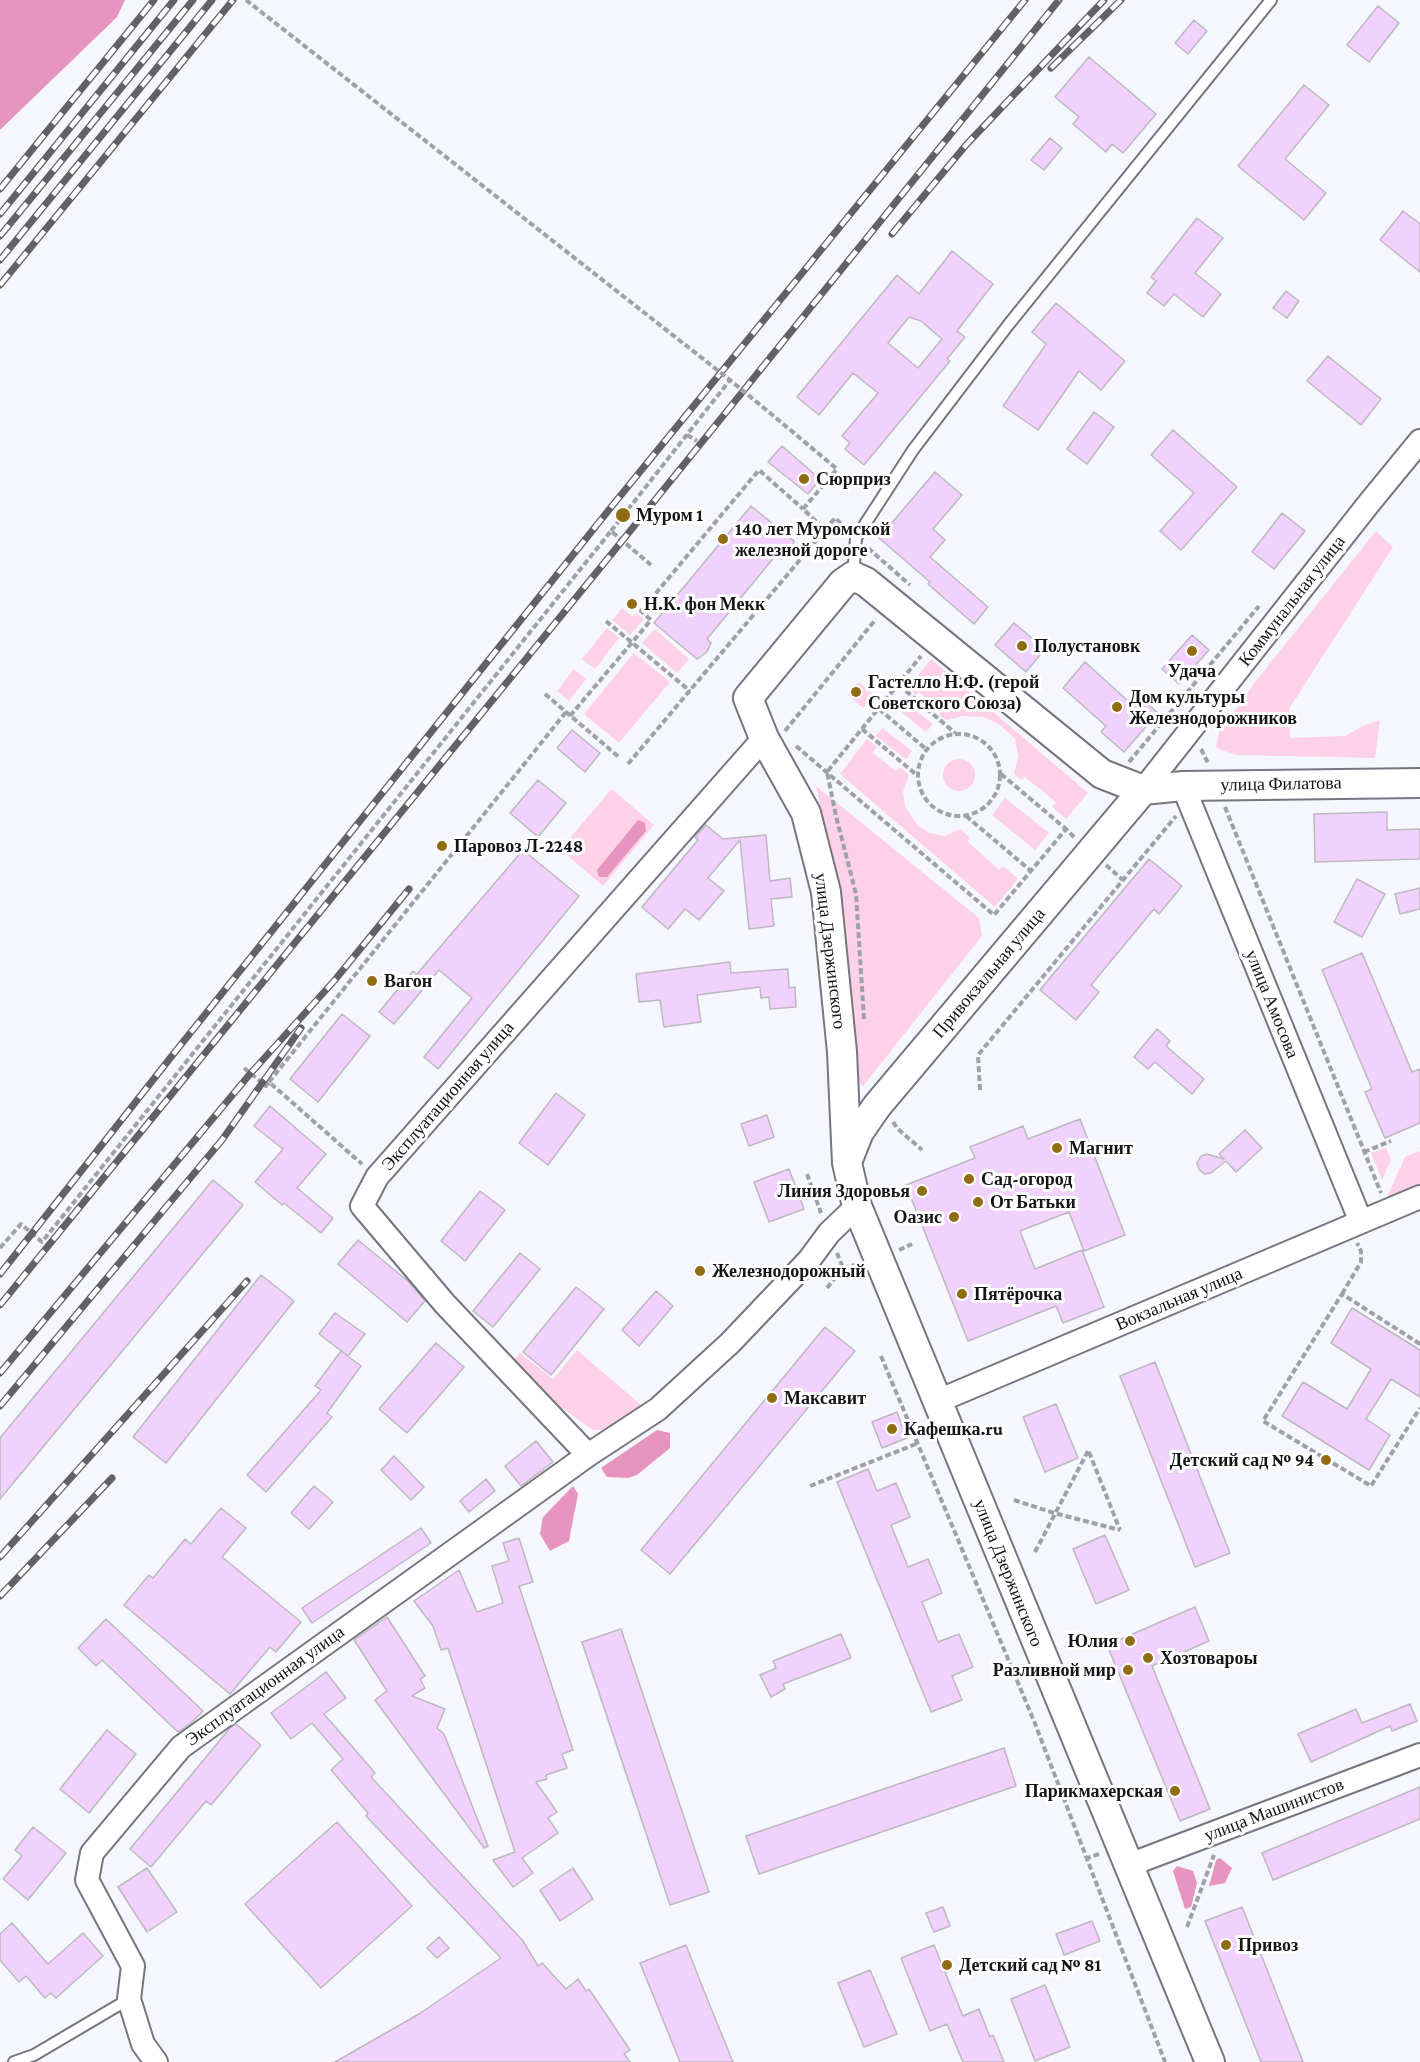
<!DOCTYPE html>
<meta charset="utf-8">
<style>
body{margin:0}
canvas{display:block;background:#f6f6fe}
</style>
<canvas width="1420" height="2062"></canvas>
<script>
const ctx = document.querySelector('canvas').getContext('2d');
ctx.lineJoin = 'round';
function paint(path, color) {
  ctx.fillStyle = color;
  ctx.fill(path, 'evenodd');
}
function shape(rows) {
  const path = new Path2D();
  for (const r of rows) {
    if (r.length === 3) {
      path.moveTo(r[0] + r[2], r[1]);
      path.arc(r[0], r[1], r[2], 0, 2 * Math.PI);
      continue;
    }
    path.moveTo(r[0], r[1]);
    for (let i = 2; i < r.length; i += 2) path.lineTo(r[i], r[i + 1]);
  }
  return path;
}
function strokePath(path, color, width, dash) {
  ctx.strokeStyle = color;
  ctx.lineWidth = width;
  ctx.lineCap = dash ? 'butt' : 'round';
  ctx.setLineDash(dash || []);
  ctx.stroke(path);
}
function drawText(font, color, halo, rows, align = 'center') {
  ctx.font = font + ' "Crimson Pro",serif';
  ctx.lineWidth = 6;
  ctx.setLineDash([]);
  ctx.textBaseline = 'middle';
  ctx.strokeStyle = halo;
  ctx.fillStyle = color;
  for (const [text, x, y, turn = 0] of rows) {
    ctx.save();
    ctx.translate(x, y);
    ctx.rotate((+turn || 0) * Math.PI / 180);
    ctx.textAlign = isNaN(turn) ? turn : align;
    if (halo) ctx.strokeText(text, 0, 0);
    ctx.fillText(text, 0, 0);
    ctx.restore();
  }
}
const green = shape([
 [1376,531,1393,547,1289,709,1290,738,1345,736,1365,725,1380,720,1375,758,1236,755,1216,748,1219,732,1259,677],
 [622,608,633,617,636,613,644,619,630,635,612,620],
 [607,628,619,638,595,669,582,659],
 [655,629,689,659,677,673,642,643],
 [634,653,670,682,619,743,584,714],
 [931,659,1088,793,1066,819,1052,807,1056,802,1025,777,1022,780,1014,774,1018,756,1015,739,1000,725,984,717,963,716,946,720,939,715,941,711,919,692,916,695,908,688],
 [574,669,586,679,569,701,557,691],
 [859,682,874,695,863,708,848,695],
 [904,701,933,724,926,732,898,709],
 [882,728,912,751,906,759,876,736],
 [867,739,877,747,873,753,896,771,900,767,909,775,903,792,905,806,917,825,929,833,945,836,960,829,970,838,967,841,999,870,1003,866,1018,879,995,907,840,774],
 [959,775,16],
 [816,786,979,918,982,936,863,1086,856,1081,850,972,844,919],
 [612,789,654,825,603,886,560,849],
 [1005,798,1049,833,1035,850,992,815],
 [1386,1148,1391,1160,1382,1180,1371,1153],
 [1420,1151,1420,1188,1392,1200,1388,1195,1405,1157],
 [577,1350,641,1405,605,1430,593,1430,559,1406,512,1363,520,1353,553,1379]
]);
const forest = shape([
 [0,0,125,0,117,17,0,130],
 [638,820,645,823,646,831,607,877,599,877,597,870],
 [657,1430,670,1433,670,1448,637,1475,628,1478,607,1477,601,1468],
 [573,1486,578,1494,569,1541,550,1551,540,1534,543,1517],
 [1220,1858,1232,1868,1225,1883,1209,1886,1216,1860],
 [1177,1866,1193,1871,1197,1883,1191,1907,1185,1909,1173,1871]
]);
const building = shape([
 [1378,6,1399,23,1369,62,1347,45,1378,6],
 [1194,20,1207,31,1188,54,1175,43,1194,20],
 [1089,57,1156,114,1123,153,1112,144,1106,152,1073,124,1079,117,1055,97,1089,57],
 [1304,85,1329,105,1285,159,1326,193,1304,220,1238,166,1304,85],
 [1050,138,1062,148,1044,170,1031,160,1050,138],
 [1403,211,1420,224,1420,272,1380,240,1403,211],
 [1197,218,1223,238,1195,273,1221,294,1203,317,1174,294,1164,306,1147,293,1156,281,1151,277,1197,218],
 [952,251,993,284,957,331,965,337,947,359,950,361,864,465,845,449,850,443,842,436,878,393,853,373,819,415,797,397,897,275,919,294,952,251],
 [909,317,921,321,942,339,918,368,888,343,909,317],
 [1286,291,1299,301,1287,318,1273,308,1286,291],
 [1056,303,1125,361,1101,390,1079,371,1038,430,1003,406,1046,344,1032,332,1056,303],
 [1328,356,1381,399,1361,425,1307,381,1328,356],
 [1094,412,1114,427,1087,464,1067,449,1094,412],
 [1173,430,1237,487,1181,550,1160,531,1194,493,1151,455,1173,430],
 [782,446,820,479,808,494,768,462,782,446],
 [935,472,962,495,933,529,945,540,930,557,988,607,974,624,928,584,930,582,879,538,935,472],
 [751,506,794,541,790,552,781,559,776,555,707,639,711,643,707,652,697,659,654,623,751,506],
 [1282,513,1305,531,1274,569,1252,552,1282,513],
 [1014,623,1045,649,1026,672,995,645,1014,623],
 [1192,635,1209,650,1179,684,1162,669,1192,635],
 [1085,662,1128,701,1135,693,1158,713,1124,752,1101,732,1106,726,1063,688,1085,662],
 [572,730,600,753,585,772,557,748,572,730],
 [538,780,566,803,538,837,510,813,538,780],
 [1387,812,1387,830,1420,829,1420,859,1315,862,1314,814,1387,812],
 [706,825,723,839,766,835,770,881,790,878,792,897,771,899,774,926,749,929,740,840,708,878,724,891,699,920,685,909,668,929,642,907,698,840,695,837,706,825],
 [523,850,579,896,438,1069,424,1057,472,998,439,970,394,1024,379,1012,413,971,417,974,523,850],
 [1149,859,1182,886,1159,914,1154,909,1091,985,1099,992,1076,1020,1040,990,1149,859],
 [1357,879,1385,894,1362,937,1334,922,1357,879],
 [1420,888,1420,909,1400,914,1395,894,1420,888],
 [1362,953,1412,1072,1420,1069,1420,1123,1385,1138,1365,1092,1372,1089,1322,970,1362,953],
 [730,962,731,973,788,969,789,988,795,987,796,1007,770,1009,769,997,761,998,760,987,697,995,701,1022,664,1027,660,1000,639,1002,636,974,730,962],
 [342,1014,370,1036,318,1102,290,1079,342,1014],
 [1157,1029,1170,1041,1166,1046,1204,1079,1192,1094,1155,1062,1148,1069,1134,1057,1157,1029],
 [556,1093,585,1115,548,1165,519,1143,556,1093],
 [270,1106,326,1154,297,1188,333,1218,321,1233,284,1203,282,1205,255,1182,283,1149,254,1126,270,1106],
 [767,1115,774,1137,749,1146,741,1124,767,1115],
 [1080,1119,1125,1235,1084,1251,1069,1212,1020,1231,1035,1269,1082,1250,1104,1307,1063,1323,1056,1306,968,1341,906,1185,975,1158,970,1147,1023,1126,1028,1139,1080,1119],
 [1245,1130,1262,1148,1236,1172,1226,1161,1211,1173,1204,1174,1199,1169,1197,1163,1201,1156,1207,1154,1224,1159,1219,1154,1245,1130],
 [789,1169,804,1209,769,1222,754,1182,789,1169],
 [213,1180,243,1205,0,1499,0,1438,213,1180],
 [480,1191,505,1210,465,1261,441,1241,480,1191],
 [358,1240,409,1282,425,1301,407,1322,338,1264,358,1240],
 [520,1253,540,1269,493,1327,473,1311,520,1253],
 [261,1275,294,1301,166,1463,133,1437,261,1275],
 [576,1287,604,1309,551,1375,523,1352,576,1287],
 [656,1291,673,1306,639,1346,622,1330,656,1291],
 [1352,1308,1420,1350,1420,1397,1391,1379,1366,1419,1390,1435,1369,1470,1282,1416,1303,1382,1347,1409,1371,1369,1331,1343,1352,1308],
 [335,1313,365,1334,348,1356,319,1334,335,1313],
 [825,1327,855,1351,670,1574,641,1550,825,1327],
 [436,1343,464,1367,407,1433,379,1409,436,1343],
 [341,1351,361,1366,327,1413,332,1417,266,1492,247,1475,321,1390,315,1386,341,1351],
 [1155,1362,1230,1553,1195,1567,1120,1376,1155,1362],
 [1056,1404,1078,1458,1045,1472,1023,1417,1056,1404],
 [897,1412,907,1438,882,1448,872,1422,897,1412],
 [536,1441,553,1462,521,1486,505,1466,536,1441],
 [394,1456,424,1487,411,1500,381,1470,394,1456],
 [868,1469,877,1491,896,1483,910,1517,891,1525,908,1567,928,1559,942,1593,922,1602,938,1642,959,1634,973,1667,952,1676,962,1700,931,1712,837,1482,868,1469],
 [486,1479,495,1491,469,1512,460,1501,486,1479],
 [314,1486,333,1502,309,1529,291,1513,314,1486],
 [221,1508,246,1528,222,1557,301,1622,276,1652,270,1647,230,1694,124,1605,149,1575,153,1578,185,1539,191,1544,221,1508],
 [421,1528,431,1543,312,1623,302,1608,421,1528],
 [1105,1535,1129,1590,1096,1604,1073,1549,1105,1535],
 [519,1538,533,1582,519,1586,573,1750,562,1754,567,1768,546,1775,547,1779,536,1782,557,1812,548,1818,558,1833,522,1858,533,1873,513,1887,493,1860,515,1852,448,1648,441,1650,433,1626,414,1601,459,1570,477,1612,503,1603,492,1566,509,1561,503,1543,519,1538],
 [1195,1607,1209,1641,1152,1666,1210,1809,1180,1821,1107,1645,1195,1607],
 [387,1617,425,1676,420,1679,425,1688,412,1696,445,1709,437,1728,444,1734,488,1846,484,1848,375,1700,387,1691,354,1640,387,1617],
 [106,1619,203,1711,191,1723,178,1732,102,1660,96,1666,78,1648,106,1619],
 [621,1629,709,1892,670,1905,582,1642,621,1629],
 [841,1634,851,1658,783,1684,785,1689,771,1697,760,1675,776,1668,773,1661,841,1634],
 [326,1672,346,1698,324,1714,375,1773,371,1777,523,1941,538,1966,542,1963,566,1989,578,1979,586,1991,589,1989,630,2050,624,2054,630,2062,335,2062,419,2014,501,1958,366,1816,368,1813,331,1770,343,1759,312,1723,291,1739,271,1713,326,1672],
 [1410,1704,1417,1721,1392,1731,1390,1726,1311,1762,1298,1734,1356,1709,1362,1723,1410,1704],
 [236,1724,261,1745,211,1805,206,1801,151,1867,130,1849,230,1728,236,1724],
 [107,1730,136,1754,89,1813,60,1789,107,1730],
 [1004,1748,1016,1786,759,1874,746,1836,1004,1748],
 [1420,1787,1420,1819,1273,1880,1262,1853,1420,1787],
 [337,1822,412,1906,321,1988,245,1904,337,1822],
 [33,1827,66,1853,28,1900,3,1879,22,1856,15,1850,33,1827],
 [147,1868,177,1912,147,1932,118,1887,147,1868],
 [573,1868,593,1899,560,1921,540,1890,573,1868],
 [943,1907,950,1926,934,1932,926,1913,943,1907],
 [1242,1907,1270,1977,1303,2062,1261,2062,1205,1921,1242,1907],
 [1092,1921,1100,1941,1064,1955,1056,1934,1092,1921],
 [12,1923,48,1964,83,1933,103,1956,56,1998,51,1993,45,1998,26,1976,19,1982,0,1960,0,1934,12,1923],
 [439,1937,449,1948,437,1958,427,1948,439,1937],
 [686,1945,702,1986,733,2062,680,2062,640,1963,686,1945],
 [934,1945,963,2016,979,2009,990,2037,993,2035,1004,2062,963,2062,947,2024,930,2031,901,1958,934,1945],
 [870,1970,897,2034,864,2047,838,1983,870,1970],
 [1045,1985,1070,2047,1035,2061,1011,1999,1045,1985]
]);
const path = shape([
 [776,418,837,469,803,509,825,530,835,518,847,529],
 [687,435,697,441],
 [611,531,730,380],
 [868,548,910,585],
 [606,621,690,691],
 [899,685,955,733],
 [545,694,620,758],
 [879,709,926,749],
 [570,716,651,620,641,611,759,470,803,509],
 [862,729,918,776],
 [785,731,876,619],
 [959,775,41],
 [796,746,994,915,1066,829,1074,837],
 [1201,749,1208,763],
 [1129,762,1259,606],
 [628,764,825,530],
 [1001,774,1066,829],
 [1225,807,1381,1193],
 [966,816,1031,871],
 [1106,865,1123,880],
 [864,1019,856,894,836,816,827,772,921,656],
 [244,1068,266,1086,269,1082,362,1164],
 [269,1082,566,712],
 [980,1090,978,1055,1176,816],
 [893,1122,898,1129,922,1150],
 [1364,1152,1391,1141],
 [807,1174,821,1213],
 [0,1248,21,1224,42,1242,611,531,651,565],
 [899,1250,912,1244],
 [843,1268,858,1264],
 [827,1288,843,1268,837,1253],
 [1342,1294,1361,1262,1361,1251,1357,1243],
 [1420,1344,1342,1294,1263,1421,1371,1486,1420,1408],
 [881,1356,1034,1721,1165,2062],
 [1089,1452,1120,1530],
 [810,1486,916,1444],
 [1014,1500,1054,1513,1120,1530],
 [1035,1552,1088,1451],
 [1085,1859,1099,1854],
 [1187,1927,1214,1855]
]);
const service = shape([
 [853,576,856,538,913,450,1009,324,1271,0],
 [14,2062,34,2055,129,1999]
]);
const minor = shape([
 [1183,786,1361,1222],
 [1143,790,1370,502,1420,441],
 [938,1401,1420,1197],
 [588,1455,445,1304,362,1206,377,1177,764,738],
 [1129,1865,1420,1755],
 [156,2062,143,2044,129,1999,133,1966,87,1880,92,1853,181,1747,588,1455,658,1409,730,1343,809,1260,829,1233,857,1206]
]);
const tertiary = shape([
 [849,1157,859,1132,877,1106,1143,790],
 [1210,2062,857,1206,847,1163,842,1052,826,892,806,813,764,738,748,698,843,583,853,576,866,582,1102,774,1143,790,1183,786,1420,783]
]);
const rail = shape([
 [1051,68,1121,0],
 [0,189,154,0],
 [0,214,174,0],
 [892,234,966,145,1104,0],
 [0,236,193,0],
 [0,260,212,0],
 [0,285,233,0],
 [0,1274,175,1052,612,506,1025,0],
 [0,1305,622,541,1059,0],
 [0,1373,250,1074,334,981,409,889],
 [0,1406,222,1140,301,1028],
 [0,1557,247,1281],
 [0,1596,112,1478]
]);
const pathBridge = shape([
 [246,0,730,380,776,418]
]);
const markers = [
 [804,479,6,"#906c12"],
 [623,515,8,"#906c12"],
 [723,539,6,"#906c12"],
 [632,604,6,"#906c12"],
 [1022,646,6,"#906c12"],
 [1192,651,6,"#906c12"],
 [856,692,6,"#906c12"],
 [1117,707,6,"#906c12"],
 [442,846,6,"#906c12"],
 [372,981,6,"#906c12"],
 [1057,1148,6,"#906c12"],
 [969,1179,6,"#906c12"],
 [922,1191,6,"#906c12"],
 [978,1202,6,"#906c12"],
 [954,1217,6,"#906c12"],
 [700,1271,6,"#906c12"],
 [962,1294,6,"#906c12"],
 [772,1398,6,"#906c12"],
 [892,1429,6,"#906c12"],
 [1326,1460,6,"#906c12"],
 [1130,1641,6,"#906c12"],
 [1148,1658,6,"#906c12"],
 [1128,1670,6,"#906c12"],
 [1175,1791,6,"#906c12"],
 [1226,1945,6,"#906c12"],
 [947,1965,6,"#906c12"]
];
const poiNames = [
 ["Сюрприз",816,479],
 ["Муром 1",636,515],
 ["140 лет Муромской",735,529],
 ["железной дороге",735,550],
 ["Н.К. фон Мекк",644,604],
 ["Полустановк",1034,646],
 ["Удача",1192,671,"center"],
 ["Гастелло Н.Ф. (герой",868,682],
 ["Советского Союза)",868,703],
 ["Дом культуры",1129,697],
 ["Железнодорожников",1129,718],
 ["Паровоз Л-2248",454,846],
 ["Вагон",384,981],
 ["Магнит",1069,1148],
 ["Сад-огород",981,1179],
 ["Линия Здоровья",910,1191,"right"],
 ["От Батьки",990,1202],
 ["Оазис",942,1217,"right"],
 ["Железнодорожный",712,1271],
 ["Пятёрочка",974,1294],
 ["Максавит",784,1398],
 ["Кафешка.ru",904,1429],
 ["Детский сад № 94",1314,1460,"right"],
 ["Юлия",1118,1641,"right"],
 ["Хозтовароы",1160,1658],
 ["Разливной мир",1116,1670,"right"],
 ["Парикмахерская",1163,1791,"right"],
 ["Привоз",1238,1945],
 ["Детский сад № 81",959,1965]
];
const streetNames = [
 ["Коммунальная улица",1292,601,-52],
 ["улица Филатова",1281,784,-1],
 ["улица Дзержинского",830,951,83],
 ["Привокзальная улица",989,973,-50],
 ["улица Амосова",1272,1004,68],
 ["Эксплуатационная улица",448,1096,-49],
 ["Вокзальная улица",1179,1299,-23],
 ["улица Дзержинского",1008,1573,68],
 ["Эксплуатационная улица",265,1686,-36],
 ["улица Машинистов",1274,1810,-21]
];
paint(green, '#fdd1e6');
paint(forest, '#e595be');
paint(building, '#f0d2fc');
strokePath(building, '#beb8c1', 1.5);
strokePath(service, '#75767f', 14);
strokePath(minor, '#75767f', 26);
strokePath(tertiary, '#75767f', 32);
strokePath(path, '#a0a1a7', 4, [6, 3]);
strokePath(service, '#fff', 10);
strokePath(minor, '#fff', 22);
strokePath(tertiary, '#fff', 28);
strokePath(rail, '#616166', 7);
strokePath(rail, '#fff', 4.5, [14]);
strokePath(pathBridge, '#a0a1a7', 4, [6, 3]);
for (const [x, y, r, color] of markers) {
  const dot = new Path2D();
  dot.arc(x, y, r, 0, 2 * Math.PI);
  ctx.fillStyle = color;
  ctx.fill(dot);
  strokePath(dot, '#fff', 2);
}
drawText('bold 18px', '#141518', '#fff', poiNames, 'left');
drawText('18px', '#141518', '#fff', streetNames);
</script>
